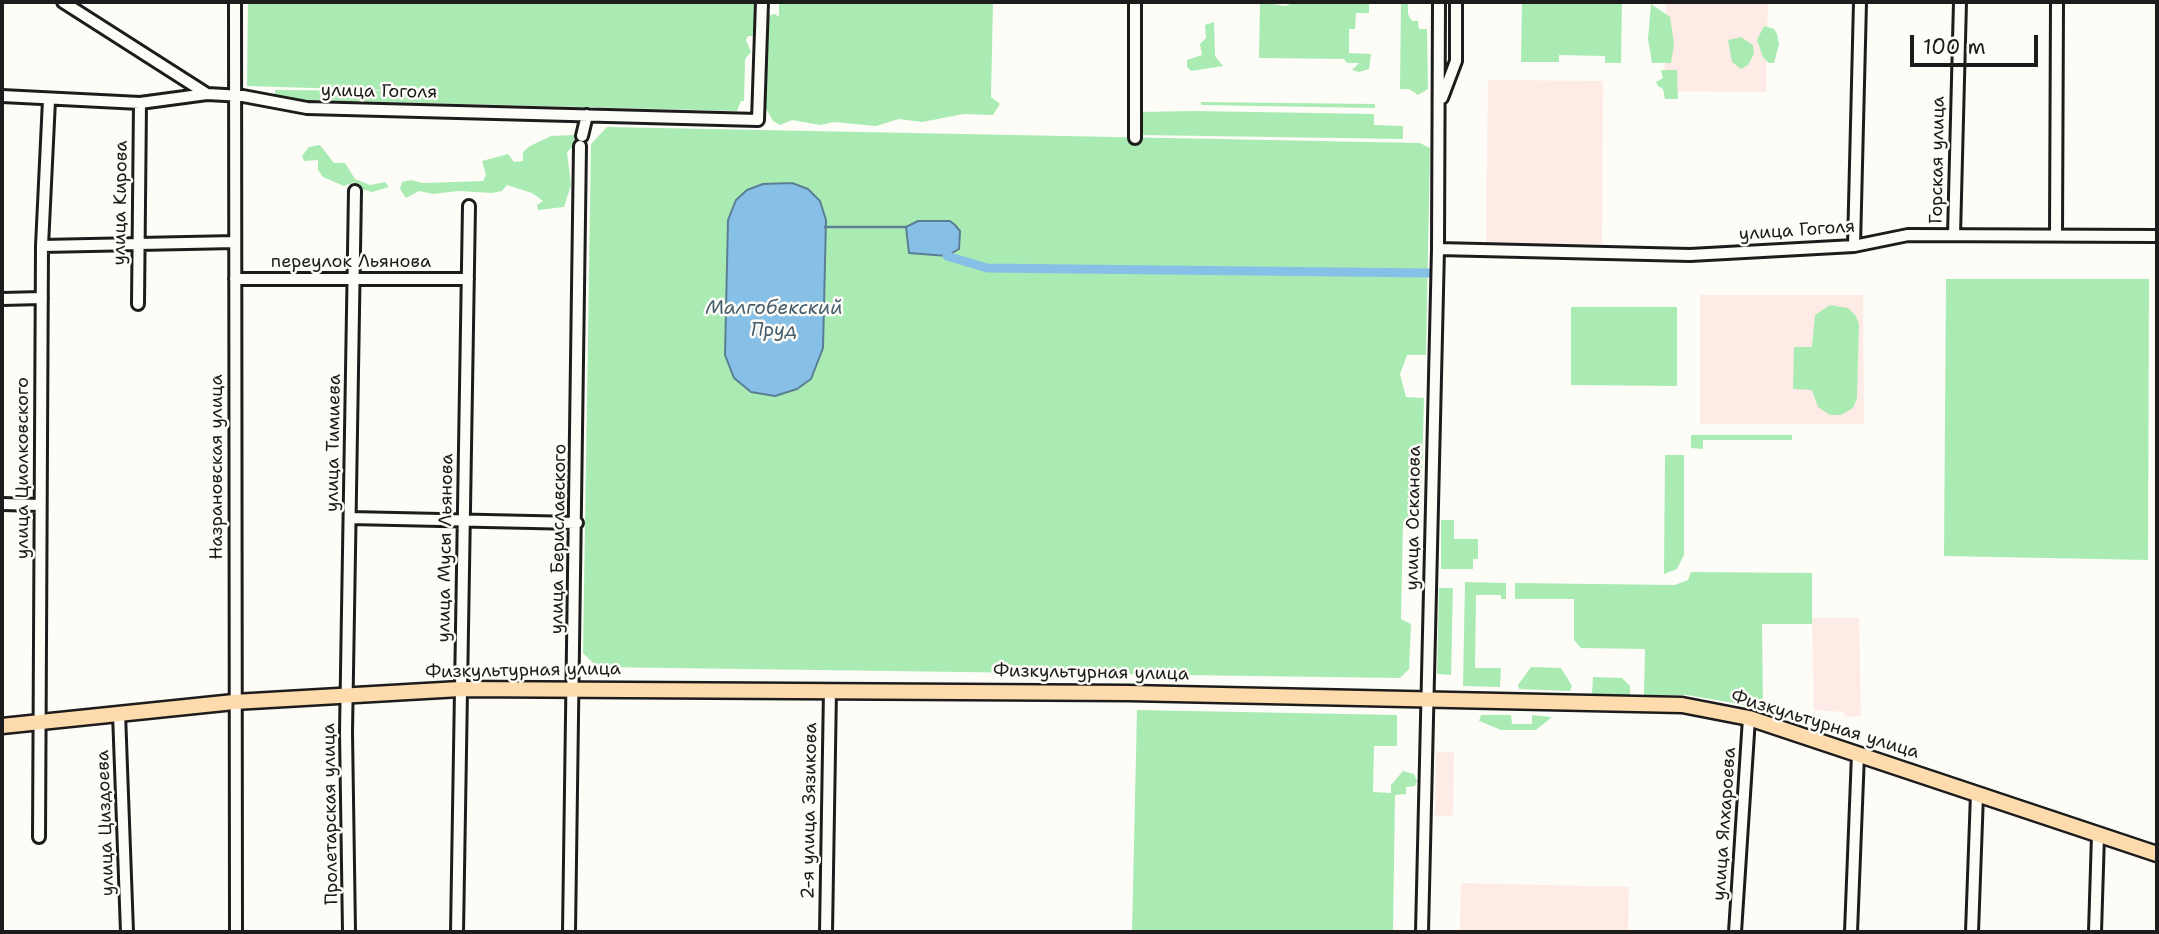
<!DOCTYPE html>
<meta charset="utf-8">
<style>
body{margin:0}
#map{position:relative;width:2159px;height:934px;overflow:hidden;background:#fdfcf7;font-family:"Shantell Sans",sans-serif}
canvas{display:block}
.frame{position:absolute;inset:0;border:4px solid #1c1c1c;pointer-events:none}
.scale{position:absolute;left:1910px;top:35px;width:128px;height:32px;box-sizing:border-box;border:4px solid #1c1c1c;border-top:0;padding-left:9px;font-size:21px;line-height:24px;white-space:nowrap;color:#1c1c1c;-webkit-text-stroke:5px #fdfcf7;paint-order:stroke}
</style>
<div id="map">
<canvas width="2159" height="934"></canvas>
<div class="frame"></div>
<div class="scale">100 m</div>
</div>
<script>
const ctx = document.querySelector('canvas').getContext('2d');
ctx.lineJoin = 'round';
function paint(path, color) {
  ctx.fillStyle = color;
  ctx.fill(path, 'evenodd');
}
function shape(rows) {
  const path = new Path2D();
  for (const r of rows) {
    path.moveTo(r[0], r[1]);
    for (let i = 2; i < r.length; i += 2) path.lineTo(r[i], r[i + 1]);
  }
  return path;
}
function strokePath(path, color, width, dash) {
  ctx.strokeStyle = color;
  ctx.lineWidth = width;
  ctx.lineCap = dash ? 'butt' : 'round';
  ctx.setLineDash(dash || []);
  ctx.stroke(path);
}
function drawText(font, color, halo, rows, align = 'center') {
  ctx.font = font + ' "Shantell Sans",sans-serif';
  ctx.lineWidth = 5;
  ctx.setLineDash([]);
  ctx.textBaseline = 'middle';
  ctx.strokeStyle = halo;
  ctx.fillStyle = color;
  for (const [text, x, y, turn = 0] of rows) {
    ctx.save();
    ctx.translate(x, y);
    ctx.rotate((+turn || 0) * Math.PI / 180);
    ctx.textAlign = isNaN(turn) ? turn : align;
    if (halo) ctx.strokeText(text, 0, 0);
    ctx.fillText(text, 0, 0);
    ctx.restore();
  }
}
const built = shape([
 [1666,2,1768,2,1766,92,1664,91],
 [1488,80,1603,81,1602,244,1486,244],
 [1700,295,1863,295,1864,424,1700,424],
 [1812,618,1859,618,1861,716,1845,717,1844,712,1814,710],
 [1436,752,1454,752,1453,816,1435,816],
 [1461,883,1629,887,1628,932,1460,932]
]);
const green = shape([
 [248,2,759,2,758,36,748,36,746,40,751,52,745,59,744,101,741,101,737,111,306,100,275,96,275,90,411,91,247,86],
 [779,2,993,2,991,97,1000,104,993,115,964,114,922,122,899,119,876,126,834,122,820,125,792,120,780,125,773,121,764,105,766,91,763,68,766,16,775,14,779,17],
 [1260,2,1286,6,1294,2,1369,2,1369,13,1356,13,1355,29,1349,29,1349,53,1371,54,1369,69,1359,72,1352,70,1359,63,1347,63,1344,59,1259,58],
 [1401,2,1408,2,1408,14,1412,21,1418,21,1419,29,1427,29,1428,89,1418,95,1409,89,1400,89],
 [1522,2,1622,2,1621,63,1605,63,1605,56,1559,55,1559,62,1521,62],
 [1651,4,1670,17,1674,44,1671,63,1652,63,1648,39],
 [1214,22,1215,56,1223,66,1191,71,1187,67,1187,60,1202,55,1200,44,1206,38,1205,25],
 [1764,26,1774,29,1777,34,1779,44,1774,63,1769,63,1763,57,1757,40],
 [1741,37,1753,45,1754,54,1748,65,1741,69,1732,62,1728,40],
 [1661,70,1677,70,1678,99,1665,99,1663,89,1658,86,1656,82,1663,78],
 [1201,102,1375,104,1375,108,1201,105],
 [1194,111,1374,114,1374,125,1403,126,1403,139,1140,135,1140,112],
 [607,127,1420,143,1430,148,1426,355,1407,355,1400,374,1406,397,1424,398,1421,510,1403,523,1401,619,1411,624,1409,669,1400,678,597,667,583,653,591,144],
 [574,135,575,145,567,152,571,185,564,207,538,210,537,205,543,201,532,193,507,185,502,191,492,193,458,191,433,194,419,191,406,198,400,189,402,182,411,180,423,183,483,181,486,175,482,161,508,154,514,162,523,161,523,152,530,146,551,136],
 [320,145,334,163,345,163,355,179,370,185,385,182,389,187,372,192,361,189,354,182,344,186,323,177,318,170,318,160,304,161,302,156,309,147],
 [1946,279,2149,279,2148,560,1944,556],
 [1830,305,1848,308,1856,316,1859,324,1857,398,1853,408,1841,415,1830,415,1818,407,1812,390,1793,389,1794,347,1812,347,1815,315],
 [1571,307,1677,307,1677,386,1571,385],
 [1691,435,1792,435,1792,440,1703,440,1703,449,1691,448],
 [1665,455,1684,455,1684,555,1677,569,1664,574],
 [1441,520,1454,520,1454,539,1478,539,1478,559,1473,559,1473,569,1441,569],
 [1691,572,1812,573,1812,624,1762,624,1763,708,1687,695,1644,695,1645,649,1581,648,1574,640,1574,599,1515,599,1515,583,1675,585,1688,580],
 [1465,582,1506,583,1506,599,1501,599,1501,595,1476,595,1475,668,1501,668,1500,687,1463,686],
 [1439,588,1453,588,1451,675,1437,674],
 [1531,667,1561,668,1572,686,1570,691,1519,689,1518,685],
 [1593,677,1622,678,1630,686,1630,695,1592,695],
 [1137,710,1397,715,1397,746,1374,746,1373,792,1391,793,1391,785,1403,771,1414,774,1417,781,1415,786,1406,787,1406,794,1395,795,1393,932,1132,932],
 [1481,715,1511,715,1512,724,1532,724,1532,715,1552,717,1536,730,1501,730,1479,721]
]);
const water = shape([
 [792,183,808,189,820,201,826,220,823,348,811,379,797,389,775,396,751,392,734,378,725,355,728,220,736,200,747,190,763,184,792,183],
 [918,221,950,221,955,225,960,231,959,249,947,256,909,253,906,227,918,221]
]);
const stream = shape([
 [825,227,906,227]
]);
const canal = shape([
 [947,256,987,268,1429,273]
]);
const minor = shape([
 [63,2,207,94],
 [235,2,236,932],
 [2,96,140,103,207,94,243,96,307,108,758,120,762,2],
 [1442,98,1456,61,1456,2],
 [582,136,587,115],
 [1135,138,1135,2],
 [2056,234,2057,2],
 [1954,235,1960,2],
 [42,246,235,242],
 [1854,246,1860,2],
 [1438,249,1690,255,1854,246,1908,235,2157,236],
 [235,279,468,279],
 [2,299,42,298],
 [138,304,140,103],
 [2,504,40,505],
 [350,518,577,523],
 [119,713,127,932],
 [39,837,42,246,49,100],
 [349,932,346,732,355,191],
 [457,932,469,206],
 [569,932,580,146],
 [826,932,830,690],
 [1422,932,1438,249,1439,2],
 [1735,932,1749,718],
 [1851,932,1858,754],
 [1972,932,1977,794],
 [2095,932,2098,835]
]);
const major = shape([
 [2,726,234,702,460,689,1129,693,1682,705,1749,718,2157,854]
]);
const streetNames = [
 ["улица Гоголя",379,92,1],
 ["Горская улица",1938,160,-89],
 ["улица Кирова",121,203,-89],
 ["улица Гоголя",1797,231,-4],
 ["переулок Льянова",351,262],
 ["улица Тимиева",334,443,-89],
 ["Назрановская улица",217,467,-90],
 ["улица Циолковского",23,468,-90],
 ["улица Осканова",1414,518,-89],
 ["улица Бериславского",559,539,-89],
 ["улица Мусы Льянова",446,548,-89],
 ["Физкультурная улица",523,671,-1],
 ["Физкультурная улица",1091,673,1],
 ["Физкультурная улица",1825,725,17],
 ["2-я улица Зязикова",810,811,-89],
 ["Пролетарская улица",331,814,-91],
 ["улица Циздоева",106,823,-92],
 ["улица Ялхароева",1725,824,-86]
];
const waterNames = [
 ["Малгобекский",774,309],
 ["Пруд",774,331]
];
paint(built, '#feebe6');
paint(green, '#aaebb3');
paint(water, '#87c0e6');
strokePath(water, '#5c7e95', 2);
strokePath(stream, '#5c7e95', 2.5);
strokePath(canal, '#87c0e6', 9);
strokePath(minor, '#1c1c1c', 16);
strokePath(major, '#1c1c1c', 19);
strokePath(minor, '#fdfcf7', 10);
strokePath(major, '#fedbac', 14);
drawText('18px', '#1c1c1c', '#fdfcf7', streetNames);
drawText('italic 19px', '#475e6d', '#fdfcf7', waterNames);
</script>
